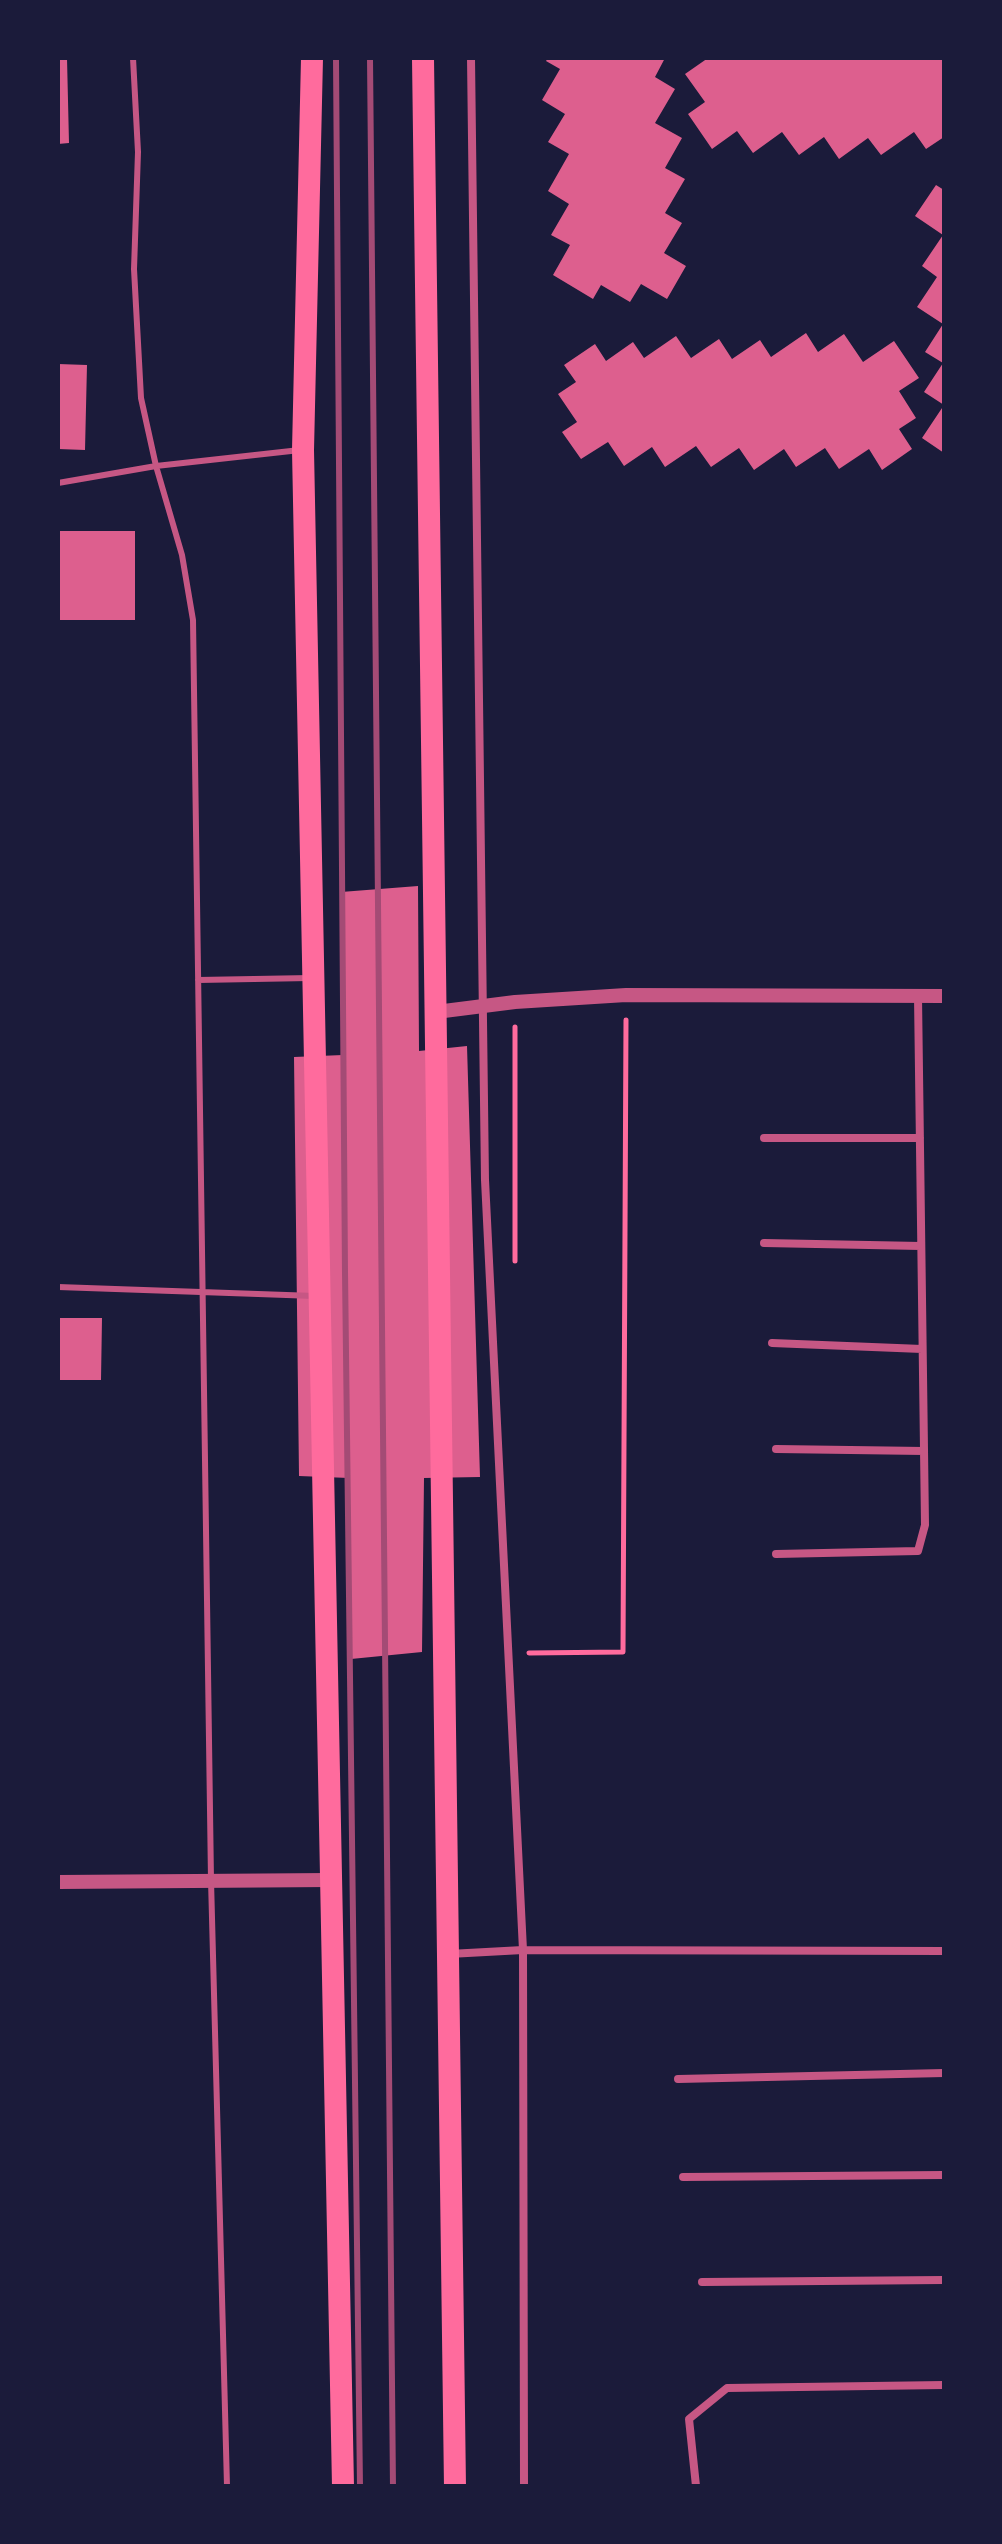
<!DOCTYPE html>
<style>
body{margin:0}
#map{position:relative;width:1002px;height:2544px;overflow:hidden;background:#1b1b3a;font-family:"Public Sans",sans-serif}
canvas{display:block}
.frame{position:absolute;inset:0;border:60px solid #1b1b3a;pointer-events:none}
</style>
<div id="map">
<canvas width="1002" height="2544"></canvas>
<div class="frame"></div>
</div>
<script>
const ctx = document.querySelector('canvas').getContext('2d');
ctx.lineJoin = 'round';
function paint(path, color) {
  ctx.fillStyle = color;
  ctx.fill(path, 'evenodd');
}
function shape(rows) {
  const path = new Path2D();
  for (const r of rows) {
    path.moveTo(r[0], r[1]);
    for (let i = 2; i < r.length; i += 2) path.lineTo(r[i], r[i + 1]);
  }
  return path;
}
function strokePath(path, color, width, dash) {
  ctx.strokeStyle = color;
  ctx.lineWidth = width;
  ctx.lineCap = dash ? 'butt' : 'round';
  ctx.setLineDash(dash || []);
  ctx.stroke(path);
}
const building = shape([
 [58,58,67,58,69,143,58,144],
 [548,58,665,58,655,77,675,89,655,123,682,138,665,168,685,179,665,213,682,223,664,253,686,266,667,299,641,284,630,302,601,285,593,299,553,275,570,245,551,235,569,204,548,191,569,154,548,142,565,114,542,100,560,69,546,61],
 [708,58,944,58,944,137,926,149,914,132,881,155,868,138,839,159,824,137,799,155,782,132,753,153,737,131,712,149,688,114,705,102,685,74],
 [936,185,944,190,944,453,922,438,944,405,924,392,943,363,925,352,943,324,917,307,937,277,922,266,943,235,915,216],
 [806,333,818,352,844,334,863,362,894,341,919,378,899,391,916,418,899,429,912,449,882,470,869,449,839,469,825,448,796,467,784,449,754,470,739,448,711,467,696,446,665,467,652,447,624,466,608,442,581,459,562,432,577,422,558,394,576,382,564,365,595,344,606,361,633,342,644,358,676,336,691,358,719,339,732,359,760,340,771,357],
 [58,364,87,365,85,450,58,449],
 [58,531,135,531,135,620,58,620],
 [418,886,419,1051,467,1046,480,1477,424,1478,422,1652,351,1659,349,1478,299,1476,294,1057,343,1055,341,892],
 [58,1318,102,1318,101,1380,58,1380]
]);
const path = shape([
 [515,1027,515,1261],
 [529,1653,623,1652,626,1020]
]);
const service = shape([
 [133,58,138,152,134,269,141,398,156,466,182,555,193,620,211,1880,227,2486],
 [58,483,156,466,300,450],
 [198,980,310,978],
 [58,1287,315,1296]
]);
const minor = shape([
 [471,58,485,1180,523,1950,524,2486],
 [764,1138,920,1138],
 [764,1243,921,1246],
 [772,1343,922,1349],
 [776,1449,924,1451],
 [776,1554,918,1551,925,1525,918,996],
 [449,1954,523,1950,944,1951],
 [678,2079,944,2073],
 [683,2177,944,2175],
 [702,2282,944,2280],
 [696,2486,689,2419,727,2388,944,2385]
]);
const tertiary = shape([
 [436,1012,515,1002,626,995,944,996],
 [58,1882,330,1880]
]);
const trunk = shape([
 [312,58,303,450,343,2486],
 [423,58,455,2486]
]);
const rail = shape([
 [336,58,345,1272,360,2486],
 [370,58,393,2486]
]);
paint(building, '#dd5f8e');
strokePath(path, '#ff6b9d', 5);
strokePath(service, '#c65784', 6);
strokePath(minor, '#c65784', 8);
strokePath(tertiary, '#c65784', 14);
strokePath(trunk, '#ff6b9d', 22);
strokePath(rail, '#a44b75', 6);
</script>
